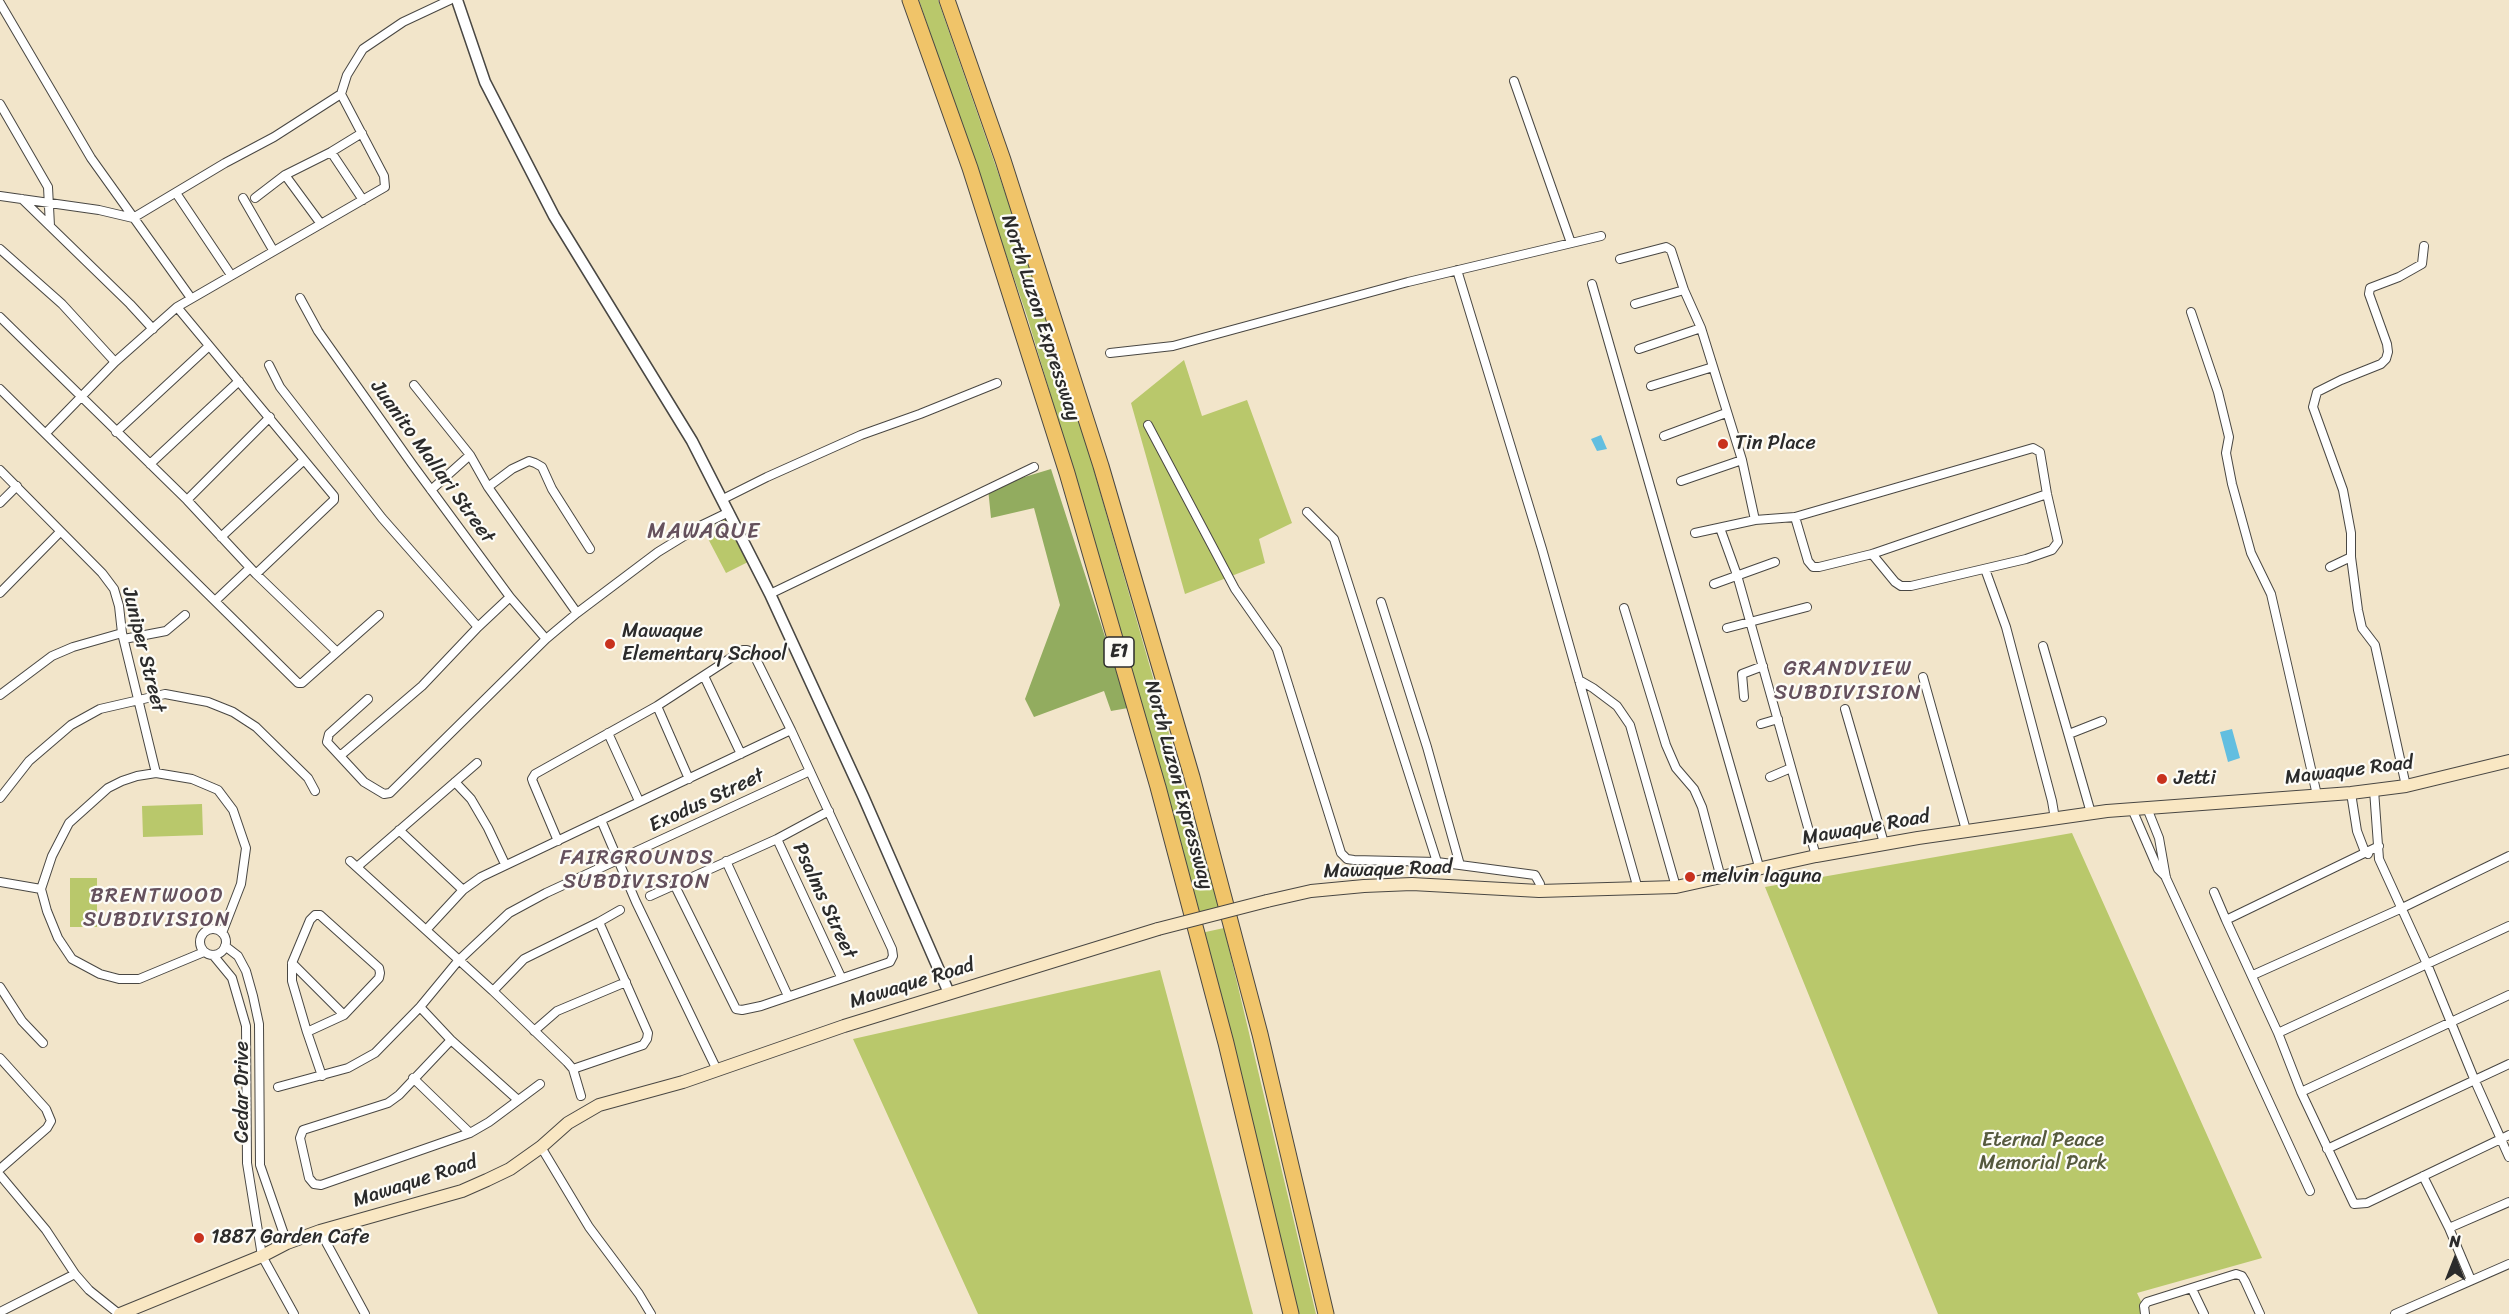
<!DOCTYPE html>
<style>
body{margin:0}
#map{position:relative;width:2509px;height:1314px;overflow:hidden;background:#f2e5ca;font-family:Sriracha,sans-serif}
canvas{display:block}
.north{position:absolute;left:2425px;top:1230px;width:60px;height:60px;-webkit-text-stroke:4px #fdfcf7;paint-order:stroke;rotate:0deg;font-size:16px;font-weight:700;line-height:24px;text-align:center;color:#2b2b2b}
.north::after{content:'';display:block;margin:auto;width:21px;height:27px;background:#2b2b2b;clip-path:polygon(50% 0,100% 100%,50% 72%,0 100%)}
</style>
<div id="map">
<canvas width="2509" height="1314"></canvas>
<div class="north">N</div>
</div>
<script>
const ctx = document.querySelector('canvas').getContext('2d');
ctx.lineJoin = 'round';
function paint(path, color) {
  ctx.fillStyle = color;
  ctx.fill(path, 'evenodd');
}
function shape(rows) {
  const path = new Path2D();
  for (const r of rows) {
    if (r.length === 3) {
      path.moveTo(r[0] + r[2], r[1]);
      path.arc(r[0], r[1], r[2], 0, 2 * Math.PI);
      continue;
    }
    path.moveTo(r[0], r[1]);
    for (let i = 2; i < r.length; i += 2) path.lineTo(r[i], r[i + 1]);
  }
  return path;
}
function strokePath(path, color, width, dash) {
  ctx.strokeStyle = color;
  ctx.lineWidth = width;
  ctx.lineCap = dash ? 'butt' : 'round';
  ctx.setLineDash(dash || []);
  ctx.stroke(path);
}
function drawText(font, color, halo, rows, align = 'center') {
  ctx.font = font + ' Sriracha,sans-serif';
  ctx.lineWidth = 4.5;
  ctx.setLineDash([]);
  ctx.textBaseline = 'middle';
  ctx.strokeStyle = halo;
  ctx.fillStyle = color;
  for (const [text, x, y, turn = 0] of rows) {
    ctx.save();
    ctx.translate(x, y);
    ctx.rotate((+turn || 0) * Math.PI / 180);
    ctx.textAlign = isNaN(turn) ? turn : align;
    if (halo) ctx.strokeText(text, 0, 0);
    ctx.fillText(text, 0, 0);
    ctx.restore();
  }
}
const green = shape([
 [919,0,938,0,1044,305,1086,443,1220,912,1198,917,1119,624,1066,446,1027,316],
 [1184,360,1202,416,1247,400,1292,523,1259,539,1265,563,1185,594,1131,403],
 [729,517,752,560,726,573,704,531],
 [202,804,203,835,143,837,142,806],
 [2072,833,2262,1258,2137,1293,2147,1314,1938,1314,1765,887],
 [70,878,97,878,97,927,70,927],
 [1224,928,1316,1314,1296,1314,1201,933],
 [1160,970,1253,1314,978,1314,853,1039]
]);
const forest = shape([
 [1051,469,1128,708,1111,711,1104,691,1034,717,1025,699,1060,605,1034,508,991,518,988,488]
]);
const water = shape([
 [1601,435,1607,449,1597,451,1591,439],
 [2232,729,2240,758,2228,762,2220,732]
]);
const minor = shape([
 [0,3,91,158,191,298],
 [1514,81,1571,243],
 [0,104,48,187,50,226],
 [331,152,363,200],
 [285,175,321,224],
 [176,193,231,275],
 [0,196,99,210,133,218,225,163,274,137,341,94,347,75,363,49,403,22,450,0],
 [243,198,273,250],
 [255,198,285,175,331,152,362,133],
 [22,199,130,304,153,329],
 [0,249,62,304,115,362],
 [1620,259,1666,247,1671,250,1684,290,1701,328,1742,460,1755,520],
 [1457,270,1542,549,1638,889],
 [1592,284,1760,870],
 [300,298,318,331,412,464,510,597,546,639],
 [1635,304,1684,290],
 [177,307,334,496,334,500,256,574],
 [2191,312,2218,392,2229,437,2226,453,2232,484,2251,553,2271,594,2317,795],
 [0,317,187,500,256,574,337,652],
 [1639,349,1701,328],
 [1110,353,1173,346,1408,282,1601,236],
 [269,365,280,387,382,518,478,627,510,597],
 [414,385,470,455,488,487,577,613],
 [1651,386,1713,367],
 [0,389,298,683,302,683,379,615],
 [1148,425,1235,589,1277,649,1341,853,1347,859,1354,860,1437,862,1535,875,1540,884,1539,891],
 [116,432,209,346],
 [46,433,115,362,177,307,385,187,384,176,341,94],
 [1664,436,1726,413],
 [150,464,239,381],
 [0,470,102,573,114,589,119,606,122,633,156,773],
 [1681,481,1742,460],
 [488,487,512,469,529,461,535,463,542,467,552,489,590,549],
 [431,490,470,455],
 [723,499,767,477,861,435,920,414,997,383],
 [187,500,270,417],
 [0,503,17,486],
 [1307,512,1334,539,1437,862],
 [1795,517,1808,561,1813,567,1819,567,1872,554,2047,494],
 [1720,528,1737,575,1816,856],
 [1695,533,1755,520,1795,517,2033,448,2040,452,2047,494,2058,542,2052,550,2026,559,1911,586,1901,586,1895,582,1872,554],
 [221,537,304,460],
 [2330,567,2351,557],
 [1985,569,2006,627,2052,801,2055,819],
 [1714,584,1775,562],
 [0,593,60,532],
 [770,594,1034,467],
 [215,601,250,568],
 [1381,602,1427,747,1460,865],
 [1624,608,1666,745,1676,768,1694,789,1702,807,1721,878],
 [1727,628,1807,607],
 [124,639,166,631,185,615],
 [2043,646,2091,813],
 [704,676,741,754],
 [1923,677,1966,830],
 [1579,680,1593,688,1617,706,1630,725,1676,887],
 [0,695,52,656,73,647,122,633],
 [1744,697,1742,674,1763,666],
 [368,699,329,734,327,742,364,782,384,794,390,793,546,639,577,613,658,552,702,525,729,512],
 [657,706,689,779],
 [1845,709,1884,843],
 [1761,724,1778,719],
 [608,733,639,801],
 [2069,734,2102,721],
 [340,756,422,686,478,627],
 [1770,777,1791,768],
 [455,782,471,799,488,828,505,864],
 [2406,786,2375,645,2362,628,2358,610,2351,557,2351,533,2343,490,2313,407,2317,392,2341,380,2381,364,2386,359,2388,352,2387,344,2369,294,2370,288,2399,277,2422,264,2424,246],
 [2374,790,2379,859,2427,964,2475,1081,2509,1157],
 [2351,793,2357,831,2365,852,2368,854],
 [0,798,29,761,71,725,100,709,165,694,208,702,233,712,256,727,308,778,315,791],
 [2147,808,2159,838,2166,878,2310,1191],
 [2132,809,2158,869,2166,877],
 [601,820,636,902,717,1070],
 [399,830,463,890],
 [777,839,841,977],
 [558,841,533,782,532,779,535,774,657,706,743,650,747,650,753,653,791,730,892,949,893,956,890,962,761,1006,742,1010,736,1009,674,884],
 [2379,846,2226,920,2278,1033,2301,1092,2354,1204,2367,1203,2509,1135],
 [350,861,493,991,567,1062,573,1069,581,1096],
 [726,861,788,996],
 [357,867,477,763],
 [0,882,41,889],
 [2214,892,2226,920],
 [650,896,777,839,829,811],
 [599,922,620,910],
 [213,942,13],
 [426,930,463,890,481,877,791,730],
 [225,946,238,956,246,971,253,996,259,1024,260,1165,287,1243],
 [204,952,139,979,119,979,100,974,72,959,58,938,47,911,41,889,52,856,69,823,108,788,122,781,137,776,156,773,192,779,218,790,233,810,246,848,241,884,222,933],
 [213,955,232,978,246,1026,247,1163,262,1256,294,1314],
 [292,963,344,1015],
 [2253,975,2400,909,2509,856],
 [0,987,22,1021,43,1043],
 [493,991,524,959,599,922,648,1033,647,1039,643,1045,573,1069],
 [420,1007,451,1040,518,1100],
 [534,1031,557,1011,626,982],
 [307,1032,344,1015,379,978,380,973,379,968,320,915,315,915,310,920,292,963,292,981,307,1032,322,1076],
 [2278,1033,2509,926],
 [451,1040,399,1095,388,1103,303,1130,300,1138,309,1178,314,1184,321,1185,470,1133,489,1122,540,1084],
 [0,1058,46,1109,51,1121,47,1128,0,1169],
 [413,1078,470,1133],
 [278,1087,348,1068,375,1053,420,1007,458,961,509,913,546,893,810,771],
 [2301,1092,2509,995],
 [541,1147,589,1227,639,1294,651,1314],
 [2327,1149,2509,1064],
 [0,1175,46,1230,75,1274,89,1290,119,1314],
 [2423,1176,2449,1228,2471,1280],
 [2449,1228,2509,1202],
 [320,1231,365,1314],
 [2192,1289,2204,1314],
 [0,1312,75,1274],
 [2145,1314,2144,1306,2147,1302,2236,1274,2242,1276,2245,1281,2260,1314],
 [2395,1314,2509,1264]
]);
const tertiary = shape([
 [457,0,485,82,554,216,692,441,770,594,863,796,949,993]
]);
const secondary = shape([
 [1267,901,1311,891,1364,886,1412,884,1539,891,1676,887,1816,856,1918,838,2107,811,2351,793,2406,786,2509,761],
 [120,1314,262,1256,287,1243,320,1231,462,1191,487,1180,510,1169,541,1147,568,1123,599,1105,683,1082,844,1026,1158,929]
]);
const motorway = shape([
 [910,0,970,168,1067,473,1158,787,1226,1043,1291,1314],
 [947,0,1003,160,1101,466,1192,777,1260,1034,1326,1314]
]);
const secondaryBridge = shape([
 [1158,929,1267,901]
]);
const markers = [
 [1723,444,6,"#c8321e"],
 [610,644,6,"#c8321e"],
 [2162,779,6,"#c8321e"],
 [1690,877,6,"#c8321e"],
 [199,1238,6,"#c8321e"]
];
const shields = [
 [1119,652,30]
];
const shieldNames = [
 ["E1",1119,652]
];
const streetNames = [
 ["North Luzon Expressway",1040,318,72],
 ["Juanito Mallari Street",432,462,54],
 ["Juniper Street",143,650,76],
 ["Mawaque Road",2349,771,-7],
 ["North Luzon Expressway",1178,785,75],
 ["Exodus Street",707,801,-25],
 ["Mawaque Road",1866,828,-10],
 ["Mawaque Road",1388,870,-2],
 ["Psalms Street",824,901,65],
 ["Mawaque Road",912,984,-17],
 ["Cedar Drive",243,1092,-90],
 ["Mawaque Road",415,1182,-18]
];
const poiNames = [
 ["Tin Place",1735,444],
 ["Mawaque",622,632],
 ["Elementary School",622,655],
 ["Jetti",2174,779],
 ["melvin laguna",1702,877],
 ["1887 Garden Cafe",211,1238]
];
const parkNames = [
 ["Eternal Peace",2043,1141],
 ["Memorial Park",2043,1164]
];
const neighbourhoodNames = [
 ["GRANDVIEW",1848,670],
 ["SUBDIVISION",1848,694],
 ["FAIRGROUNDS",637,859],
 ["SUBDIVISION",637,883],
 ["BRENTWOOD",157,897],
 ["SUBDIVISION",157,921]
];
const quarterNames = [
 ["MAWAQUE",704,532]
];
paint(green, '#b9c86b');
paint(forest, '#92ac5f');
paint(water, '#62bee0');
strokePath(minor, '#494743', 10);
strokePath(tertiary, '#494743', 13);
strokePath(secondary, '#494743', 14);
strokePath(motorway, '#494743', 17);
strokePath(minor, '#fff', 8);
strokePath(tertiary, '#fff', 10);
strokePath(secondary, '#f9e7c3', 12);
strokePath(motorway, '#f0c469', 15);
strokePath(secondaryBridge, '#494743', 14, []);
strokePath(secondaryBridge, '#f9e7c3', 12);
for (const [x, y, r, color] of markers) {
  const dot = new Path2D();
  dot.arc(x, y, r, 0, 2 * Math.PI);
  ctx.fillStyle = color;
  ctx.fill(dot);
  strokePath(dot, '#fdfcf7', 2);
}
for (const [x, y, w] of shields) {
  const box = new Path2D();
  box.roundRect(x - w / 2, y - 15, w, 30, 4.5);
  ctx.fillStyle = '#fdfcf7';
  ctx.fill(box);
  strokePath(box, '#2b2b2b', 1.5);
}
drawText('bold 18px', '#2b2b2b', null, shieldNames);
drawText('20px', '#2b2b2b', '#fdfcf7', streetNames);
drawText('20px', '#2b2b2b', '#fdfcf7', poiNames, 'left');
drawText('20px', '#565a3e', '#fdfcf7', parkNames);
ctx.letterSpacing = '1.5px';
drawText('21px', '#65515d', '#fdfcf7', neighbourhoodNames);
ctx.letterSpacing = '0px';
ctx.letterSpacing = '1.5px';
drawText('22px', '#65515d', '#fdfcf7', quarterNames);
ctx.letterSpacing = '0px';
</script>
